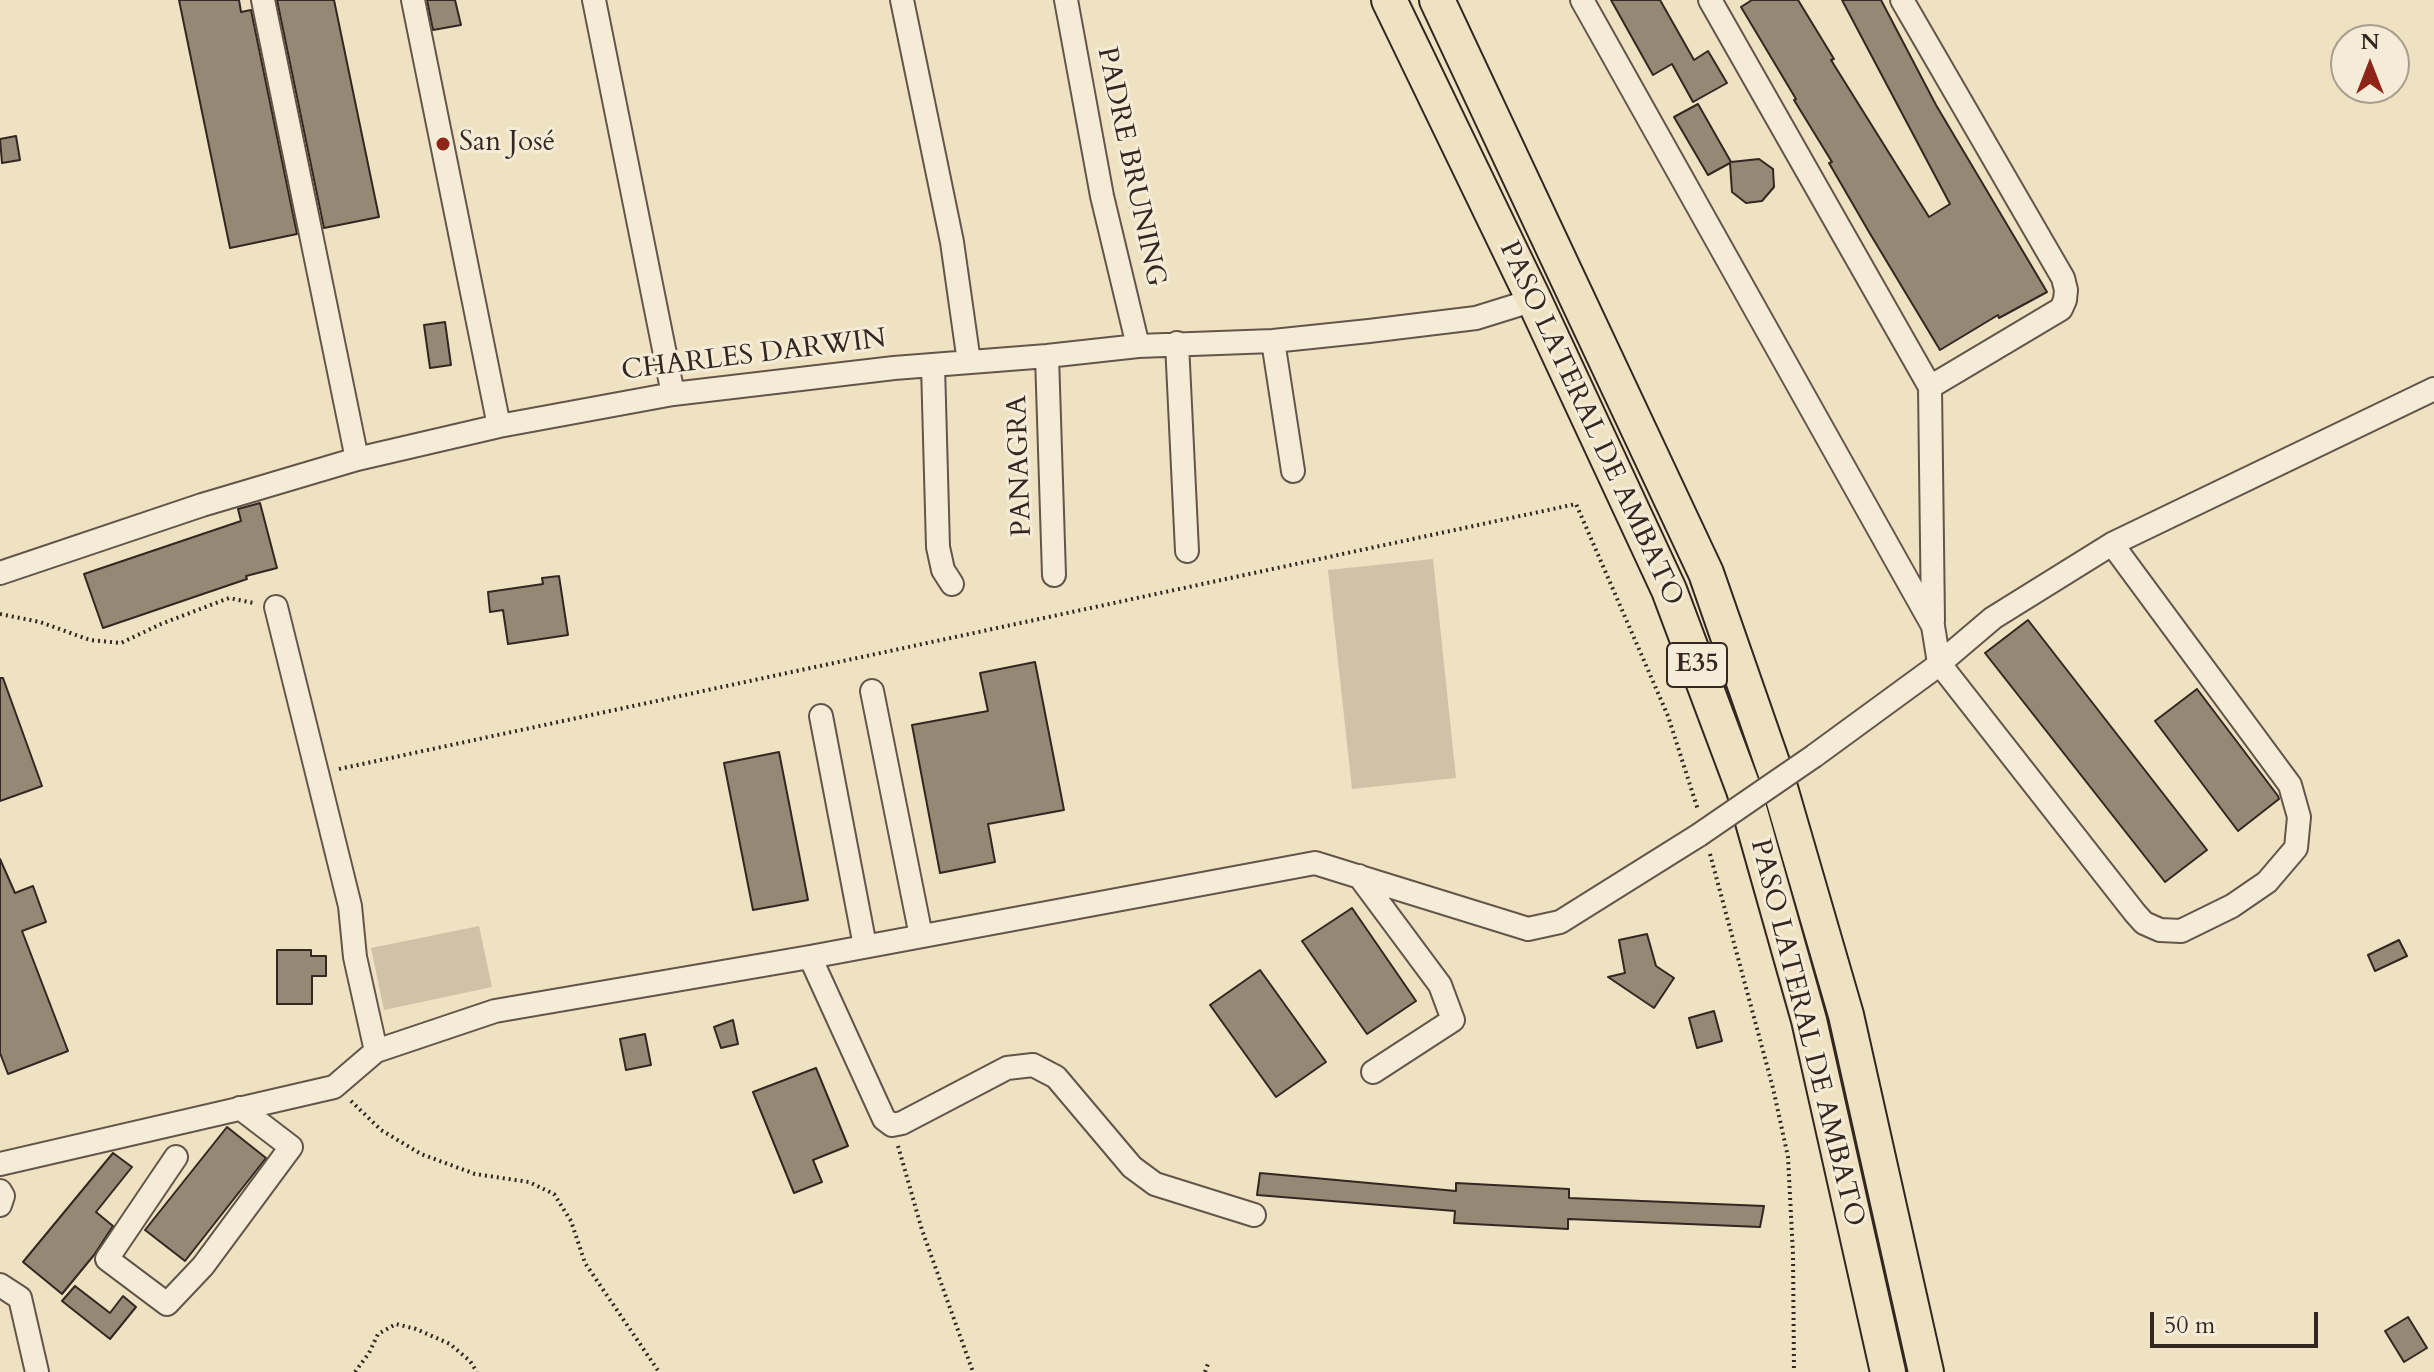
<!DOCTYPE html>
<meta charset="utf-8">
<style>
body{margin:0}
#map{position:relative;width:2434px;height:1372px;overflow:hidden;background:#efe2c3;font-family:Cardo,serif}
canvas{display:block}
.north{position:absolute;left:2330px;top:24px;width:80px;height:80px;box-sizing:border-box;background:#f5ecd8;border:2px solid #a89d8e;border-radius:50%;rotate:0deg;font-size:22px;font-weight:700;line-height:32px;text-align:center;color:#342620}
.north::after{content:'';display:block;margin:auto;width:28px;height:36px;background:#8f2418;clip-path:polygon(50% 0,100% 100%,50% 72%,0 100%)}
.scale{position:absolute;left:2150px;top:1312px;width:168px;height:36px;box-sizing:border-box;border:4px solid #342620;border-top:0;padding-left:10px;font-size:24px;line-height:28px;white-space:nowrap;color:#342620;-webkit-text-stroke:6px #f5ecd8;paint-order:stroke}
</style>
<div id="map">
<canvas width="2434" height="1372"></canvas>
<div class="north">N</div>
<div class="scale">50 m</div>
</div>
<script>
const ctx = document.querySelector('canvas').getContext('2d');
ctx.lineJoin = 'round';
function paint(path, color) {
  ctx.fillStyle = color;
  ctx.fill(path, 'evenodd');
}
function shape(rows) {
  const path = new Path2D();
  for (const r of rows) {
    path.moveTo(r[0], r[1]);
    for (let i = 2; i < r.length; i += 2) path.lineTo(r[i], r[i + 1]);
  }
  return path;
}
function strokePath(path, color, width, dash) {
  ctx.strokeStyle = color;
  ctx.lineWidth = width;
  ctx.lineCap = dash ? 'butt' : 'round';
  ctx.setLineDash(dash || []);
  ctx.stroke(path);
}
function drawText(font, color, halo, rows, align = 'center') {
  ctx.font = font + ' Cardo,serif';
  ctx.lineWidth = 6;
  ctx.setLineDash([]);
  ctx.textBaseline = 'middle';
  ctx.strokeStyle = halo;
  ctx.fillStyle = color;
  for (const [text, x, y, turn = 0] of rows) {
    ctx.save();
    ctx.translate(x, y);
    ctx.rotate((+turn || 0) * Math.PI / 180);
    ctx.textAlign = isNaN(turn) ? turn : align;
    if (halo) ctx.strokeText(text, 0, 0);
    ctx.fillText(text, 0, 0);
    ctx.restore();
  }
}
const green = shape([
 [1433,559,1456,778,1352,789,1328,570],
 [479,926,492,987,384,1010,371,948]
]);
const building = shape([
 [179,0,239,0,241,12,251,10,297,234,230,248,179,0],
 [277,0,334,0,379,217,324,228,277,0],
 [427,0,455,0,461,25,433,30,427,0],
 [1611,0,1660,0,1694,60,1708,51,1727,83,1693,102,1672,64,1653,75,1611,0],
 [1752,0,1798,0,1834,59,1831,60,1929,217,1950,204,1842,0,1881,0,1936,105,2047,292,1999,318,1998,315,1940,350,1869,232,1829,163,1832,162,1794,100,1796,99,1741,7,1752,0],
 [1698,104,1731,162,1759,159,1773,169,1774,187,1762,201,1746,203,1732,192,1730,163,1708,175,1674,117,1698,104],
 [16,136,20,160,2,163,0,139,16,136],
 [445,322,451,365,430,368,424,325,445,322],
 [260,503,277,568,246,576,247,579,103,628,84,574,241,521,238,509,260,503],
 [559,576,568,635,508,644,503,610,490,612,488,592,543,584,542,578,559,576],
 [2028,620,2207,850,2165,882,1985,653,2028,620],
 [1035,662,1064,810,988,824,995,862,940,873,912,725,988,711,980,673,1035,662],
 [0,678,3,678,42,786,0,801,0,678],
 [2197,689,2278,796,2279,799,2238,831,2155,721,2197,689],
 [779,752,808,900,753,910,724,763,779,752],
 [0,859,15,893,33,886,46,922,22,931,68,1051,8,1074,0,1053,0,859],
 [1352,908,1416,1001,1367,1034,1302,941,1352,908],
 [1647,934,1656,966,1674,978,1654,1008,1608,977,1625,973,1619,940,1647,934],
 [2399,940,2407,956,2375,971,2368,955,2399,940],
 [277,950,311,950,311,956,326,956,326,976,312,976,312,1004,277,1004,277,950],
 [1260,970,1326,1062,1276,1097,1210,1005,1260,970],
 [1714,1011,1722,1041,1697,1048,1689,1018,1714,1011],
 [733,1020,738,1044,721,1048,714,1027,733,1020],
 [645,1034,651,1065,626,1070,620,1039,645,1034],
 [816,1068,848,1146,813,1160,822,1182,794,1193,753,1092,816,1068],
 [227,1127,266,1158,185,1261,145,1230,227,1127],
 [113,1153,132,1167,96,1212,113,1226,94,1255,62,1294,23,1262,113,1153],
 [1260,1173,1456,1191,1456,1183,1569,1189,1569,1198,1764,1206,1760,1227,1568,1219,1568,1229,1454,1223,1455,1211,1257,1195,1260,1173],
 [75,1286,110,1313,123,1296,136,1307,110,1339,62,1301,75,1286],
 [2408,1317,2427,1348,2404,1362,2385,1331,2408,1317]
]);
const path = shape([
 [0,614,40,622,90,640,121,643,161,624,229,598,254,603],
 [339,769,1576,504,1668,716,1698,810],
 [1710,854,1773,1088,1788,1157,1793,1254,1794,1372],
 [351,1101,381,1130,421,1154,475,1174,529,1182,554,1194,571,1221,585,1263,659,1372],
 [898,1146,922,1230,973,1372],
 [355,1372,369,1353,378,1334,396,1324,416,1329,450,1344,470,1361,477,1372],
 [1205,1372,1209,1361]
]);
const minor = shape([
 [263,0,357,459],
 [413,0,499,426],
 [594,0,673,394],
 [902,0,952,242,969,362],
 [1066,0,1102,196,1138,346],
 [1582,0,1933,626,1939,663,2135,913,2144,923,2160,930,2181,931,2232,906,2267,882,2296,848,2299,817,2290,785,2112,544],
 [1710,0,1930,387,1933,621],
 [1902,0,2063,278,2066,290,2065,300,2061,309,1930,387],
 [1273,341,1293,471],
 [1177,343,1187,551],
 [1047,356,1054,575],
 [933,366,938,547,943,570,952,584],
 [0,573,202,505,357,459,499,426,673,394,894,368,1047,356,1138,346,1273,341,1369,331,1476,318,1534,300],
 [276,607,350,906,355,957,376,1051],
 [872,691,921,936],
 [821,716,865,946],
 [1814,756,1933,669,1993,618,2112,544,2434,389],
 [1359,876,1440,985,1453,1020,1373,1072],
 [810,957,884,1119,892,1125,902,1123,1007,1068,1033,1065,1056,1077,1132,1167,1155,1184,1254,1215],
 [176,1157,107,1259,167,1304,203,1266,291,1147,240,1108],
 [0,1164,334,1087,376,1051,495,1011,810,957,1315,863,1528,929,1560,922,1699,835],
 [0,1191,3,1196,0,1205],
 [0,1285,20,1298,37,1372]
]);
const highway = shape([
 [1389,0,1534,300,1669,590,1744,790,1809,1020,1888,1372],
 [1437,0,1706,573,1776,774,1846,1015,1926,1372]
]);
const minorBridge = shape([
 [1699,835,1814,756]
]);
const markers = [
 [443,144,8,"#8f2418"]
];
const shields = [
 [1697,665,60]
];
const shieldNames = [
 ["E35",1697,665]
];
const poiNames = [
 ["San José",459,144]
];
const streetNames = [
 ["PADRE BRUNING",1130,167,78],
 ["CHARLES DARWIN",754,356,-7],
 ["PASO LATERAL DE AMBATO",1590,424,65],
 ["PANAGRA",1021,466,-92],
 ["PASO LATERAL DE AMBATO",1806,1033,76]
];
paint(green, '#cfc2a7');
paint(building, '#958875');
strokePath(building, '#342620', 2);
strokePath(minor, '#635549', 26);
strokePath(highway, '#342620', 38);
strokePath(path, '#342620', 4, [2, 4]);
strokePath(minor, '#f5ecd8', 22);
strokePath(highway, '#efe2c3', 34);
strokePath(minorBridge, '#635549', 26, []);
strokePath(minorBridge, '#f5ecd8', 22);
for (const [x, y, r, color] of markers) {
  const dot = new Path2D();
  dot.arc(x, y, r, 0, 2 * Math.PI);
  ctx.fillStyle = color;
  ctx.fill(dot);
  strokePath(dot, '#f5ecd8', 3);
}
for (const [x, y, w] of shields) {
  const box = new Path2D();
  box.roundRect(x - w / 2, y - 22, w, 44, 6);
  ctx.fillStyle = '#f5ecd8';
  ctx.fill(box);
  strokePath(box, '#342620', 2);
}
drawText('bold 26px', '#342620', null, shieldNames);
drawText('28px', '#342620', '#f5ecd8', poiNames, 'left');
drawText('28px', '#342620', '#f5ecd8', streetNames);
</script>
